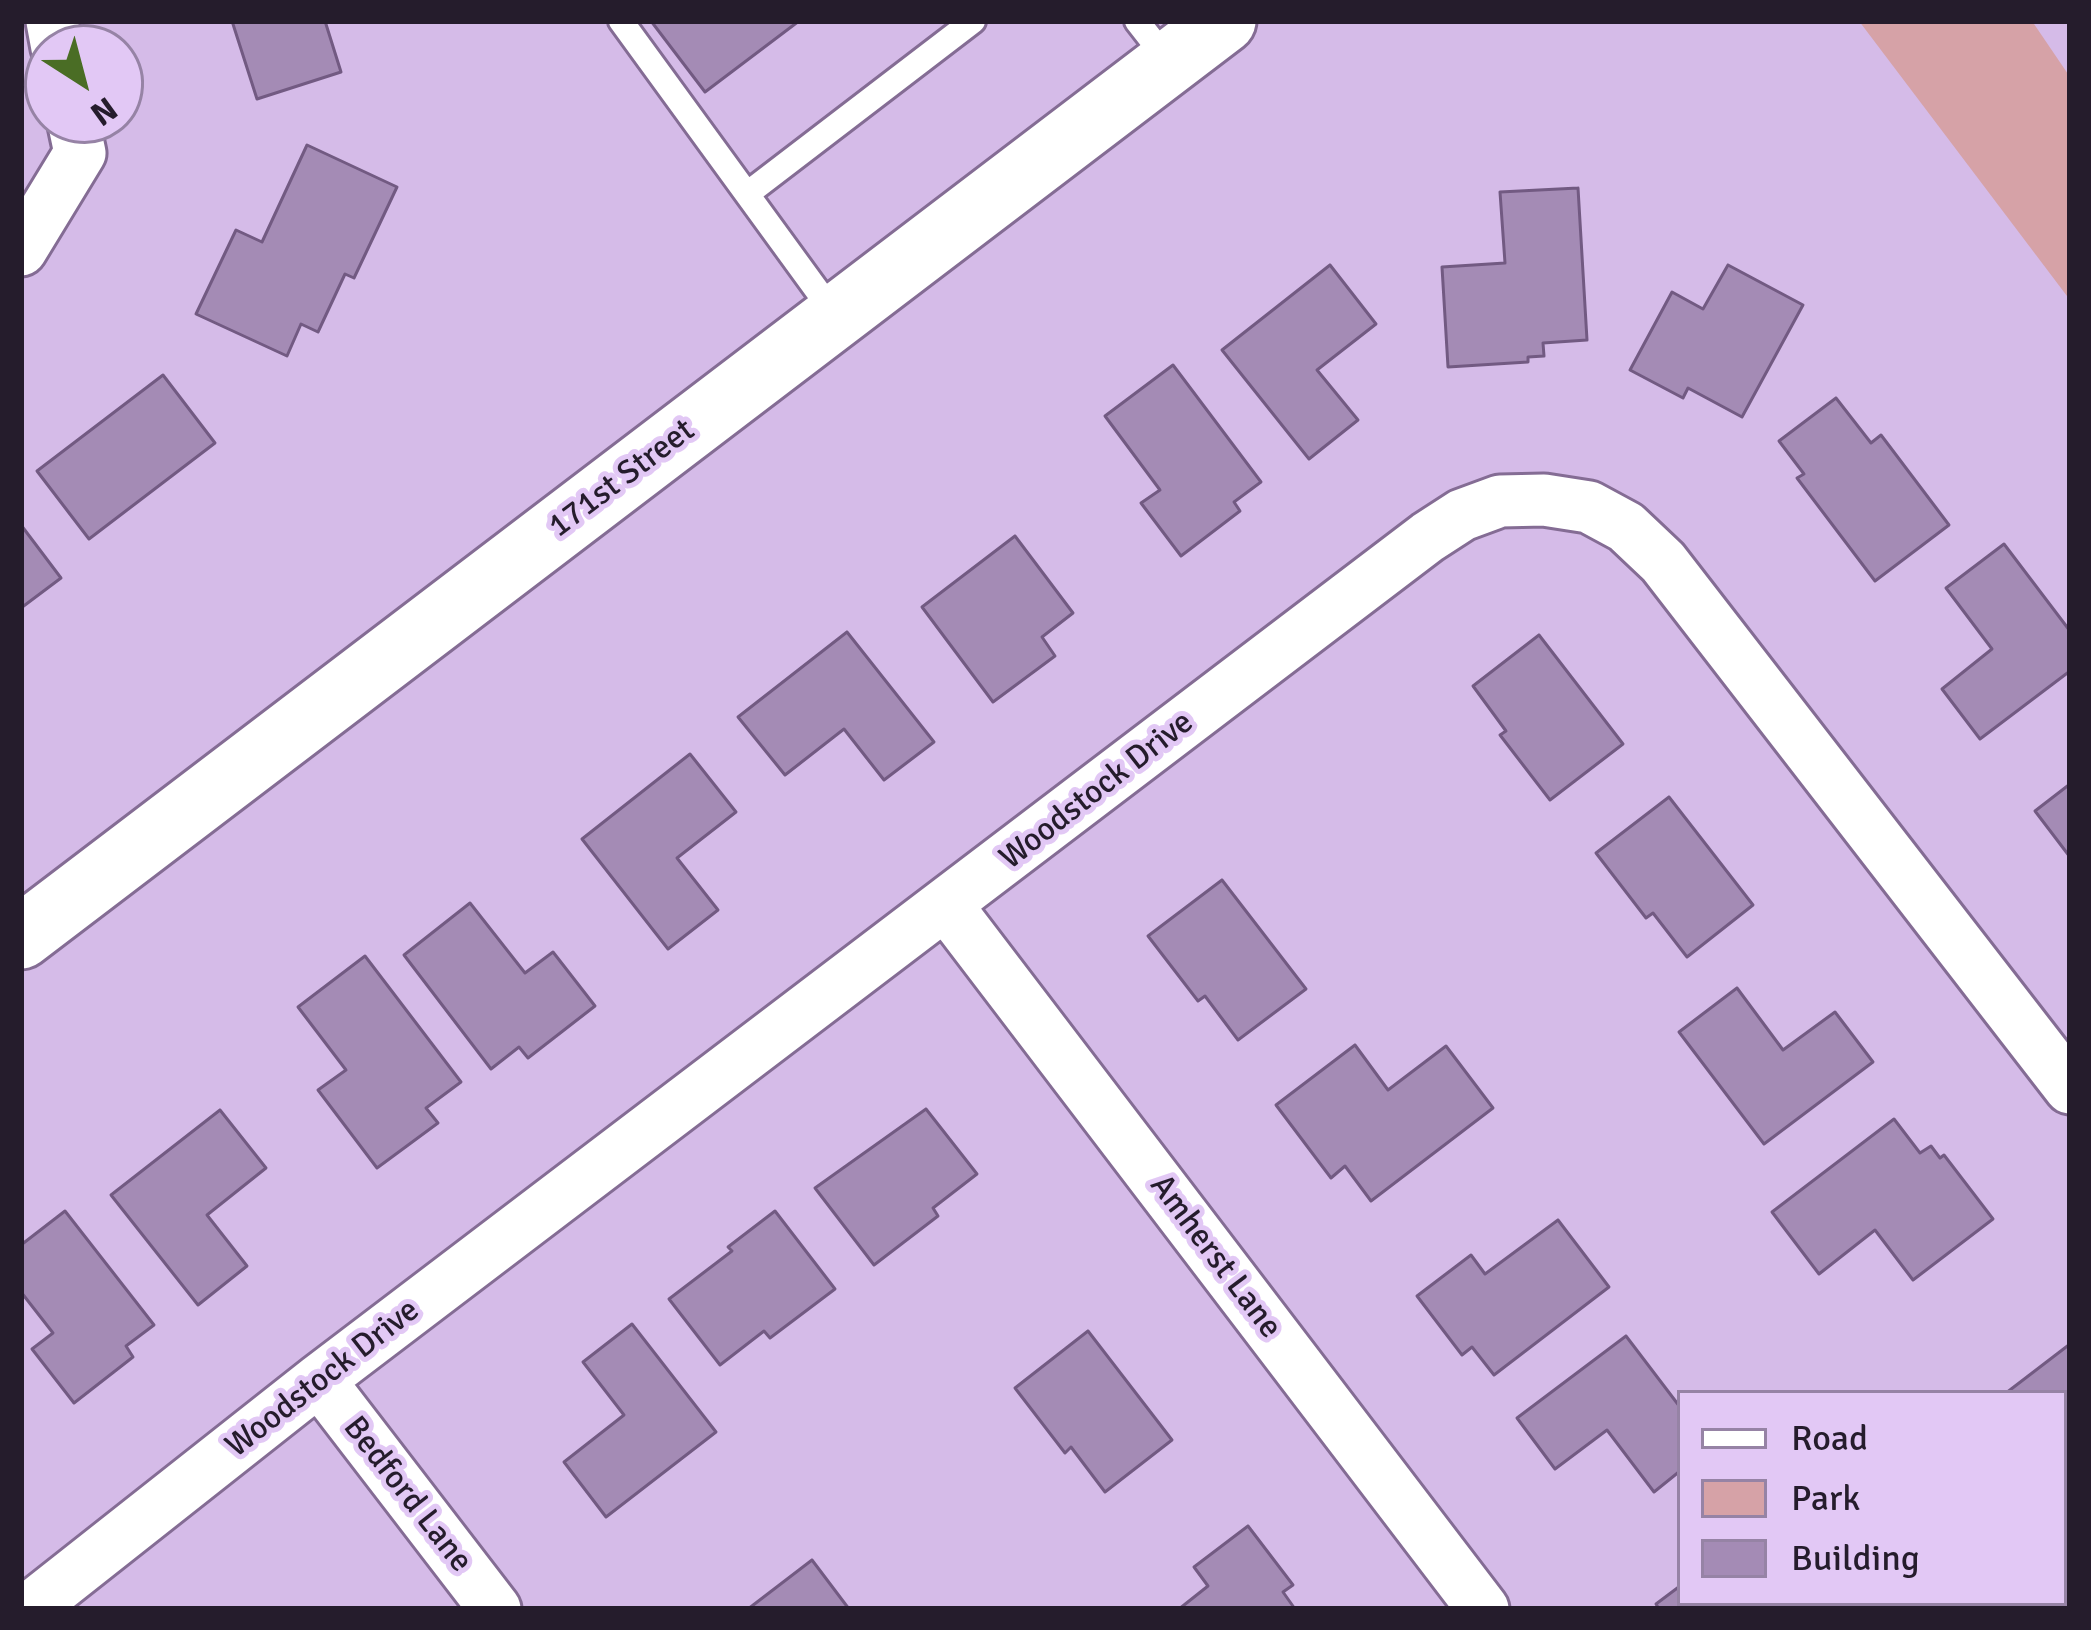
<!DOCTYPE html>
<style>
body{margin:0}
#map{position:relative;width:2091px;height:1630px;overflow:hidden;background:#d5bbe8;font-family:Signika,sans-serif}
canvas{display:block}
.frame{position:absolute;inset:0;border:24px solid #251c2c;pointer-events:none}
.legend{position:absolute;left:1677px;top:1390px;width:390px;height:216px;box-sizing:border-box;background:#e2c8f5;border:3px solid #9683a5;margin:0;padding:15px 21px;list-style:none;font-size:36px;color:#251c2c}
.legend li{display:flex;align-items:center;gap:24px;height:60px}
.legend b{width:60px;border:3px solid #9683a5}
.north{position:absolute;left:24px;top:24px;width:120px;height:120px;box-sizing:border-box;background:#e2c8f5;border:3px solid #9683a5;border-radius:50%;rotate:144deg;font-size:33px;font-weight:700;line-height:48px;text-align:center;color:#251c2c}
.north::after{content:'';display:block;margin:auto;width:42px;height:54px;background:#4a6d25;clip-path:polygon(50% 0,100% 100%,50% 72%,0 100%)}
</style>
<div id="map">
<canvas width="2091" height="1630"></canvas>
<div class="frame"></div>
<ul class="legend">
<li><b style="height:15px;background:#fff"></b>Road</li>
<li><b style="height:33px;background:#d6a2a7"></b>Park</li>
<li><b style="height:33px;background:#a48bb5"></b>Building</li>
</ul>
<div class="north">N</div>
</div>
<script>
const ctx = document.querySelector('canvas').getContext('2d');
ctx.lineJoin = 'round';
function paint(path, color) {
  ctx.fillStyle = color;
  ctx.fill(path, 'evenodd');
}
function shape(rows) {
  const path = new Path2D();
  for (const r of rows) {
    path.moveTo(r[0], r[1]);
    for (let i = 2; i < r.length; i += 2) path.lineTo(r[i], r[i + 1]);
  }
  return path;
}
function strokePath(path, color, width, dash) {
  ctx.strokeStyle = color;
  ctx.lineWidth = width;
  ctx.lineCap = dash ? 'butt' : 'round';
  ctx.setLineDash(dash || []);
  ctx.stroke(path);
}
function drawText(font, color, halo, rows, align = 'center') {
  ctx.font = font + ' Signika,sans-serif';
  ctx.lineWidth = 10;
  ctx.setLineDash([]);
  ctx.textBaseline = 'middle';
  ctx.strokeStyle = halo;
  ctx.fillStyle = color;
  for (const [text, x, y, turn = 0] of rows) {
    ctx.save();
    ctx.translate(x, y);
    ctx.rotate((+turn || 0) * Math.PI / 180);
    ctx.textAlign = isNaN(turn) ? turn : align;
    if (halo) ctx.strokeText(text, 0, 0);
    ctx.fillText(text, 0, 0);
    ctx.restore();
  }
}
const green = shape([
 [1859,21,2032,21,2070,77,2070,300]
]);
const building = shape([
 [232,21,325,21,341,72,257,99,232,21],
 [651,21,799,21,705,92,651,21],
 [307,145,397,187,354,278,345,274,318,332,301,324,287,356,196,314,236,230,262,242,307,145],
 [1578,188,1587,340,1543,343,1544,356,1528,357,1528,362,1448,367,1442,267,1505,263,1500,192,1578,188],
 [1330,265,1376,324,1317,370,1358,420,1309,459,1222,350,1330,265],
 [1728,265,1803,305,1742,417,1688,388,1683,398,1630,370,1672,292,1703,309,1728,265],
 [1173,365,1261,482,1234,502,1240,511,1181,556,1141,503,1160,490,1105,416,1173,365],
 [163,375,215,443,89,539,37,471,163,375],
 [1836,398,1871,443,1881,435,1949,525,1875,581,1797,478,1804,474,1779,441,1836,398],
 [21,525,61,578,21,608,21,525],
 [1015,536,1073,613,1042,637,1055,656,993,702,922,607,1015,536],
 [2004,544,2070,631,2070,671,1980,739,1942,689,1992,649,1946,588,2004,544],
 [847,632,934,742,884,780,844,729,785,775,738,717,847,632],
 [1539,635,1623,744,1550,800,1500,735,1506,731,1473,686,1539,635],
 [690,754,736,812,677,858,718,910,668,949,582,839,690,754],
 [2070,784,2070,857,2035,811,2070,784],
 [1669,797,1753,905,1687,957,1653,913,1646,918,1596,853,1669,797],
 [1222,880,1306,989,1238,1040,1205,996,1198,1001,1148,936,1222,880],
 [470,903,525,973,553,952,595,1006,528,1058,519,1047,491,1069,404,955,470,903],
 [365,956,461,1082,426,1108,438,1123,377,1168,318,1090,346,1070,298,1007,365,956],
 [1737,988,1783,1050,1835,1012,1873,1062,1764,1144,1679,1032,1737,988],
 [1355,1045,1388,1090,1446,1046,1493,1108,1371,1201,1345,1166,1331,1178,1276,1105,1355,1045],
 [926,1109,977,1174,933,1208,938,1216,874,1265,815,1188,926,1109],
 [220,1110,266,1168,207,1215,247,1266,198,1305,111,1195,220,1110],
 [1894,1119,1920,1153,1931,1146,1940,1158,1944,1155,1993,1219,1913,1280,1875,1230,1819,1274,1772,1212,1894,1119],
 [65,1211,154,1325,126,1346,133,1357,74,1403,32,1349,53,1333,21,1292,21,1245,65,1211],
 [775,1211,835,1289,770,1338,764,1331,720,1365,669,1299,732,1251,728,1247,775,1211],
 [1558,1220,1609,1287,1494,1375,1472,1347,1462,1355,1417,1296,1471,1255,1485,1274,1558,1220],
 [632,1324,716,1432,606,1517,564,1462,624,1415,583,1362,632,1324],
 [1088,1331,1172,1440,1105,1492,1071,1447,1065,1453,1015,1388,1088,1331],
 [1626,1336,1680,1407,1680,1471,1654,1492,1607,1430,1555,1469,1517,1418,1626,1336],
 [2070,1344,2070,1519,2064,1524,2064,1393,2006,1393,2070,1344],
 [1248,1526,1293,1585,1283,1592,1295,1609,1179,1609,1208,1586,1194,1567,1248,1526],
 [812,1560,849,1609,748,1609,812,1560],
 [1680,1586,1680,1603,1835,1603,1839,1609,1659,1609,1656,1604,1680,1586]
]);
const service = shape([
 [621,21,835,315],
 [1137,21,1169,62],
 [747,194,973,21]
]);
const minor = shape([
 [52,21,57,48],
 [21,250,80,153,73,120],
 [947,906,1483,1609],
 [319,1380,495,1609],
 [29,1609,319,1380,1428,537,1462,515,1500,501,1544,500,1589,507,1626,527,1663,562,2070,1088]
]);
const tertiary = shape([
 [21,937,1224,21]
]);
const streetNames = [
 ["171st Street",622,479,-37],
 ["Woodstock Drive",1097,791,-38],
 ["Amherst Lane",1215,1257,53],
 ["Woodstock Drive",323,1379,-38],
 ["Bedford Lane",407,1495,52]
];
paint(green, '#d6a2a7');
paint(building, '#a48bb5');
strokePath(building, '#725a82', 3);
strokePath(service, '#846c94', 30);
strokePath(minor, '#846c94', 57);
strokePath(tertiary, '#846c94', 69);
strokePath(service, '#fff', 24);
strokePath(minor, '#fff', 51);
strokePath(tertiary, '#fff', 63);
drawText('33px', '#251c2c', '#e2c8f5', streetNames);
</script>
